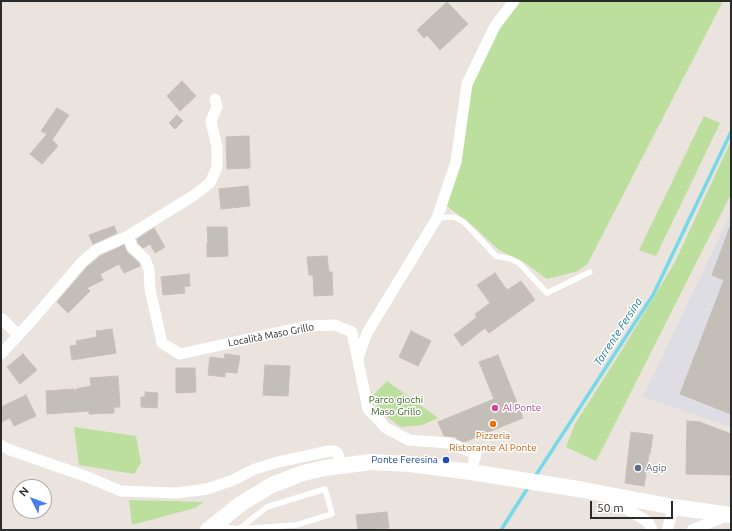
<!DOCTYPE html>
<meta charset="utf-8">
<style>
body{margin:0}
#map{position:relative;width:732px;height:531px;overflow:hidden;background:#ebe3dd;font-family:Ubuntu,sans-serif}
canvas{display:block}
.frame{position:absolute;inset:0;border:2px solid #2a2a2a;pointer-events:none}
.north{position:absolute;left:12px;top:479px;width:40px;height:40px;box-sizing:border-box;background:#fff;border:1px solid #aaa;border-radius:50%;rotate:312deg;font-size:11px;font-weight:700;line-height:16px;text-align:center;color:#2a2a2a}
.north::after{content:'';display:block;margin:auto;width:14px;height:18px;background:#467def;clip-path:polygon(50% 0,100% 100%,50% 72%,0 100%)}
.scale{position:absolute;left:590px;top:501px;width:83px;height:18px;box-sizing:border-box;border:2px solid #2a2a2a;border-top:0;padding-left:5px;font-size:12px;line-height:14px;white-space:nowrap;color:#2a2a2a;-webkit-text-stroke:3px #fff;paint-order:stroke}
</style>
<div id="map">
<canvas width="732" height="531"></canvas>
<div class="frame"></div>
<div class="north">N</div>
<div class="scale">50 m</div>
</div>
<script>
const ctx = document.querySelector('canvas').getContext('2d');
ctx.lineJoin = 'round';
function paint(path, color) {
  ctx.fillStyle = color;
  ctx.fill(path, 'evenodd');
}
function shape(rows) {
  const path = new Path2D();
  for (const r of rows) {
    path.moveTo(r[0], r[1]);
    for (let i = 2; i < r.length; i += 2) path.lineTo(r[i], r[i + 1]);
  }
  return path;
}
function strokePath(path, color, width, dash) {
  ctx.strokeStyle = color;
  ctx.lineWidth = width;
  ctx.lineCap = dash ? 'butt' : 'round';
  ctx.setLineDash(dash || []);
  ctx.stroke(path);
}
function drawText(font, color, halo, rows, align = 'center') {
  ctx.font = font + ' Ubuntu,sans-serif';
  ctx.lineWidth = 3;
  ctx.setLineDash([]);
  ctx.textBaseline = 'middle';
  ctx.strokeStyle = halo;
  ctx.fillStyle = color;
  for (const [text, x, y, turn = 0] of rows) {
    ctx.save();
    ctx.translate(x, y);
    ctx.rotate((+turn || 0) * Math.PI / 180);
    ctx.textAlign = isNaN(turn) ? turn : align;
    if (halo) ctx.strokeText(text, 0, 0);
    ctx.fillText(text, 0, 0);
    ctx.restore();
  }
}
const industrial = shape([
 [731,213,731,427,643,397]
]);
const green = shape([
 [517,1,723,1,588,263,578,271,547,279,525,263,499,250,474,227,447,206,462,148,470,85,497,28],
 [704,116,720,123,656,256,639,250],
 [731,141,731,194,596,461,566,447,575,424,622,350,675,262],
 [387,381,438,418,422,425,401,427,380,412,372,396],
 [74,427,136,436,141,463,134,474,79,465],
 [129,500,204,502,195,508,132,525]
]);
const stream = shape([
 [534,478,653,295,731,132],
 [501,530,529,486]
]);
const building = shape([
 [447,2,468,24,440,50,427,35,424,38,417,30,447,2],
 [182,81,196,96,180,111,167,96,182,81],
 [57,108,69,115,52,140,58,146,42,164,30,154,47,134,41,131,57,108],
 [177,115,183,121,175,129,169,123,177,115],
 [249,136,250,168,227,169,226,137,249,136],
 [248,186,250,206,221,209,219,189,248,186],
 [114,226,117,233,93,244,89,235,114,226],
 [207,227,227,227,228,256,207,257,207,243,208,242,207,227],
 [730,227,731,227,731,414,680,394,724,280,712,275,730,227],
 [154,228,165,247,155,253,150,244,143,248,138,243,137,239,154,228],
 [124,245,127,252,139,263,140,266,124,273,119,264,100,274,103,280,87,288,90,291,68,313,57,302,87,267,100,256,124,245],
 [327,256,329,272,332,272,333,295,314,296,313,275,309,275,307,257,327,256],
 [495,273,507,290,521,281,535,300,489,333,485,328,462,346,454,335,477,317,475,314,490,303,477,285,495,273],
 [189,274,190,286,184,287,185,293,163,295,161,277,189,274],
 [112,329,116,353,72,360,70,346,77,345,76,341,97,337,96,331,112,329],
 [411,331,431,341,418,366,399,357,411,331],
 [23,354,37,370,20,384,7,367,23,354],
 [225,354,240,356,237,373,225,372,225,377,208,375,210,357,224,359,225,354],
 [498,355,523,418,464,442,457,439,456,437,444,436,438,422,494,399,479,362,498,355],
 [265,365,290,366,288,396,263,395,265,365],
 [176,368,195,368,196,392,176,393,176,368],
 [118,376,120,407,114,407,114,413,89,414,89,411,47,414,46,391,74,389,77,393,76,389,91,386,90,378,118,376],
 [145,392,158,393,157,408,141,407,141,397,145,397,145,392],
 [26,395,36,416,14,426,10,418,1,422,1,407,26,395],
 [687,421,700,422,731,434,731,475,686,474,687,421],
 [631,432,653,435,650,454,649,454,644,486,625,483,631,432],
 [387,512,389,528,358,530,356,515,387,512]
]);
const lane = shape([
 [437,218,454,217,464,222,496,256,511,259,519,263,547,293,590,272],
 [217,526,239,529,296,525,332,514,325,489,267,507,239,529]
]);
const street = shape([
 [215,99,217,107,211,121,217,147,217,167,210,183,193,196,128,236,132,247,145,259,149,269,150,289,162,343,180,354,307,326,335,325,352,332,368,409,386,428,409,440,449,443,476,454,471,472],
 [1,318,18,335],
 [1,354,34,318,82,262,96,250,128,236],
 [358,358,367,333,437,218,456,162,467,84,495,26,514,1],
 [1,445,10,450,85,476,121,491,177,493,207,489,233,480,255,469,278,462,329,451,335,451,338,454,341,466],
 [608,497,648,522,652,530],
 [667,530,674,507],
 [692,530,729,515]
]);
const secondary = shape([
 [208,530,242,503,272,485,303,473,325,468,371,462,410,464,471,472,584,490,674,507,731,515]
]);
const markers = [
 [495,408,4,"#d1479c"],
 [493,424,4,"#e8710a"],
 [446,460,4,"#1a4fb4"],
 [638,468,4,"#5c6f8a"]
];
const streetNames = [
 ["Località Maso Grillo",271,335,-11]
];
const parkNames = [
 ["Parco giochi",396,400],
 ["Maso Grillo",396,412]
];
const hotelNames = [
 ["Al Ponte",503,408]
];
const foodNames = [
 ["Pizzeria",493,436],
 ["Ristorante Al Ponte",493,448]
];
const transitNames = [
 ["Ponte Feresina",438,460]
];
const serviceNames = [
 ["Agip",646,468]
];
const waterNames = [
 ["Torrente Fersina",618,332,-57]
];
paint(industrial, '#dedde4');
paint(green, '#bcdf9d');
strokePath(stream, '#76d9e8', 3.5);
paint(building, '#c4beb9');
strokePath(building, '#c7bfb7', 1);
strokePath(lane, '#fff', 5.5);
strokePath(street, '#fff', 11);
strokePath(secondary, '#fff', 16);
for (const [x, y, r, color] of markers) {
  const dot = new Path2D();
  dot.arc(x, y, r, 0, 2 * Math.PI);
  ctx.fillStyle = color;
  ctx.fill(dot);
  strokePath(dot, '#fff', 1.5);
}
drawText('10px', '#2a2a2a', '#fff', streetNames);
drawText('10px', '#36631e', '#fff', parkNames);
drawText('10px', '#b23c85', '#fff', hotelNames, 'left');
drawText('10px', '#c56008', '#fff', foodNames);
drawText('10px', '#164399', '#fff', transitNames, 'right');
drawText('10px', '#4e5e75', '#fff', serviceNames, 'left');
drawText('italic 11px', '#157a93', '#fff', waterNames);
</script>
